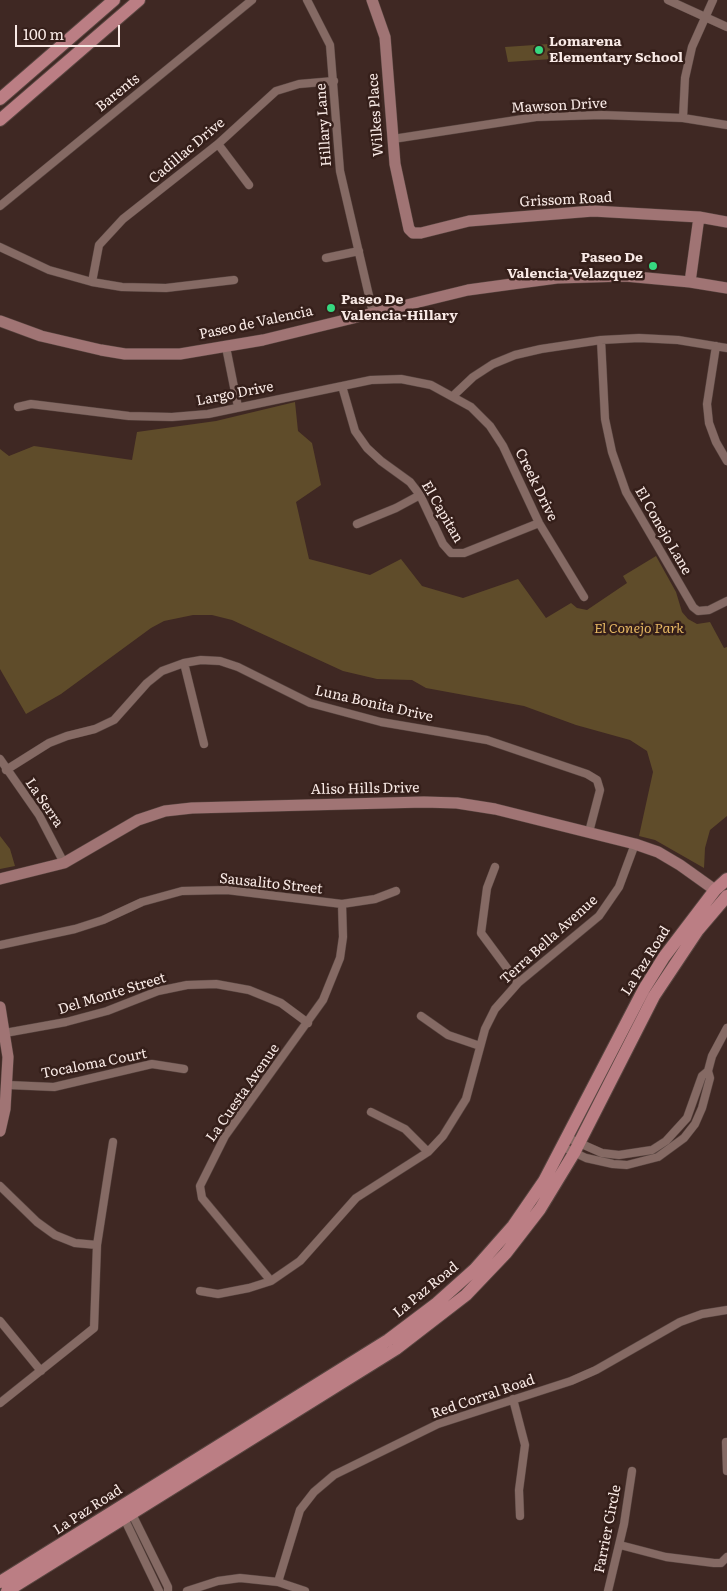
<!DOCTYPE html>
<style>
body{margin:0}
#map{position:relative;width:727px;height:1591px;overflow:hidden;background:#3f2823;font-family:Literata,serif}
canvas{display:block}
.scale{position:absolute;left:15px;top:25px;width:105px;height:22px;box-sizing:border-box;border:2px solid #f9eae6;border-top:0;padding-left:6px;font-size:15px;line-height:18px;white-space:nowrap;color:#f9eae6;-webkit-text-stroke:4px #351f1a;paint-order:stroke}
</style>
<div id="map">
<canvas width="727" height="1591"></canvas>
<div class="scale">100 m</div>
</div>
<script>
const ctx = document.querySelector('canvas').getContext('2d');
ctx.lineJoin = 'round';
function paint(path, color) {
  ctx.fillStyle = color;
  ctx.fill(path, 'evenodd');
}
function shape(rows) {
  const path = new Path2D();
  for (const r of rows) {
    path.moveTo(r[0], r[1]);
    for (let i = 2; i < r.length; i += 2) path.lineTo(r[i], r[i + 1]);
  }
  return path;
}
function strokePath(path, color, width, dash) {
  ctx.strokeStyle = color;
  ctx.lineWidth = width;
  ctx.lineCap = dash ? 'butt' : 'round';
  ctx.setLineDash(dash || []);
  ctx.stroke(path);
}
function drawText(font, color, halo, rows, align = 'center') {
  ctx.font = font + ' Literata,serif';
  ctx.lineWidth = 5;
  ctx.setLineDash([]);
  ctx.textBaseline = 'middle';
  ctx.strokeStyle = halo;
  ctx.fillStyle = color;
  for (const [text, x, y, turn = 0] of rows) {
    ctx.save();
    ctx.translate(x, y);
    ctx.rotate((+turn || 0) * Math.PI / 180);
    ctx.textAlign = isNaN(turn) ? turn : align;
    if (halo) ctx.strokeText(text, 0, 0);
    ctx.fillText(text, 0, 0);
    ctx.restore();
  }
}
const green = shape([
 [549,44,552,59,508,62,505,47],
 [295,402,298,431,312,443,321,485,296,502,309,559,370,575,401,559,422,586,463,598,518,579,546,618,571,603,577,608,587,610,627,583,623,576,656,556,676,592,682,612,688,619,697,624,710,622,724,648,727,647,727,816,710,830,705,848,704,868,655,840,639,836,653,772,647,751,630,740,576,725,524,706,426,688,412,680,377,679,343,671,232,620,212,615,193,615,164,621,151,628,61,694,26,714,0,669,0,449,9,456,34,446,132,460,137,432,216,421],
 [0,836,10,849,15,866,0,869]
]);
const street = shape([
 [307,0,330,45,340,171,373,313],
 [668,0,727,27],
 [683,118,685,78,692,47,713,0],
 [393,139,536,117,602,115,683,118,727,125],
 [218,144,249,185],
 [0,206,252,0],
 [0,247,49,270,92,282,122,287,166,288,234,280],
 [326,258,359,251],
 [92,282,99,245,123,219,218,144,276,91,299,84,334,81],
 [601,340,605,419,612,452,626,492,693,607,698,611,709,610,727,601],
 [716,346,707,404,709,423,716,442,727,461],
 [226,347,238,407],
 [342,386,355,431,367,448,381,461,410,482,420,495,443,544,451,553,464,553,539,523],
 [453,396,473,377,493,364,515,355,541,349,601,340,639,338,678,340,727,348],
 [18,407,31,404,129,416,172,417,208,414,371,380,401,379,431,385,471,407,490,426,503,446,539,523,584,597],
 [357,524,396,508,420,495],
 [184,663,204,744],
 [0,759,39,815,64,863],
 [6,770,49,743,67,736,95,729,114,720,147,683,162,671,184,663,201,660,220,661,238,667,310,703,381,722,487,740,587,774,597,780,600,790,589,832],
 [495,867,487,888,481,933,518,983],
 [0,945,75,929,103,920,142,902,182,891,227,890,342,904,375,899,396,891],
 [421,1016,448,1035,480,1046],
 [5,1033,66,1022,107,1011,158,991,187,985,216,984,249,990,281,1003,308,1023],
 [8,1085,54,1087,152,1064,184,1069],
 [371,1112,405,1129,428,1152],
 [568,1138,602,1153,619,1155,652,1150,666,1141,687,1118,702,1076,708,1071,712,1056,727,1028],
 [563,1147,586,1158,613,1164,627,1165,658,1157,684,1138,695,1124,702,1108,710,1078,708,1071],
 [0,1186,37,1222,55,1235,75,1243,97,1245],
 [271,1281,202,1198,200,1186,225,1136,323,1000,340,958,343,937,342,904],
 [200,1291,218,1294,249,1288,271,1281,300,1261,356,1198,428,1152,443,1136,466,1099,485,1029,495,1009,518,983,599,916,619,887,635,844],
 [0,1321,41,1371],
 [513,1399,525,1445,519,1490,520,1516],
 [0,1403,94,1328,97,1245,113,1142],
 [726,1442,727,1471],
 [131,1512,168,1587,168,1591],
 [123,1516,159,1591],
 [620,1545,666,1557,714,1563,721,1563,727,1557],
 [278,1582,300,1510,314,1492,334,1475,438,1424,571,1381,596,1370,680,1322,702,1314,727,1310],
 [187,1591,218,1581,240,1578,278,1582,305,1591],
 [608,1591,624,1524,632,1471]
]);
const secondary = shape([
 [372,0,385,37,395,164,409,229,413,233,421,233,469,221,593,211,699,217,727,222],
 [690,282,699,217],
 [0,321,41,336,101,350,125,354,180,354,263,340,468,290,512,284,557,278,625,276,690,282,727,288],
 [0,879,64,863,138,820,165,811,192,808,424,802,457,803,495,809,635,844,658,852,680,865,715,890],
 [0,1007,8,1057,5,1109,0,1131]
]);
const primary = shape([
 [0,99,114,0],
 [0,120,139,0],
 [0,1582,388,1340,437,1303,475,1269,513,1226,544,1181,644,989,664,957,715,890,727,879],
 [7,1591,396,1349,466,1295,506,1253,540,1209,574,1153,654,996,698,930,727,896]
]);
const markers = [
 [539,50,5,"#36d880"],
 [653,266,5,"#36d880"],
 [331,308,5,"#36d880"]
];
const poiNames = [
 ["Lomarena",549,42],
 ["Elementary School",549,58],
 ["Paseo De",643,258,"right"],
 ["Valencia-Velazquez",643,274,"right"],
 ["Paseo De",341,300],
 ["Valencia-Hillary",341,316]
];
const streetNames = [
 ["Barents",118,93,-39],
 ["Mawson Drive",559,106,-3],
 ["Wilkes Place",376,115,-94],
 ["Hillary Lane",324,125,-94],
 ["Cadillac Drive",187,151,-40],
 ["Grissom Road",566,200,-3],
 ["Paseo de Valencia",256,323,-12],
 ["Largo Drive",235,394,-11],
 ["Creek Drive",536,485,64],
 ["El Capitan",442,512,60],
 ["El Conejo Lane",663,531,60],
 ["Luna Bonita Drive",374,704,13],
 ["Aliso Hills Drive",365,789,-1],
 ["La Serra",44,803,56],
 ["Sausalito Street",271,884,6],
 ["Terra Bella Avenue",549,940,-42],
 ["La Paz Road",646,961,-58],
 ["Del Monte Street",112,994,-17],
 ["Tocaloma Court",94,1064,-11],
 ["La Cuesta Avenue",243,1093,-55],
 ["La Paz Road",426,1290,-39],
 ["Red Corral Road",483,1397,-19],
 ["La Paz Road",88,1510,-33],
 ["Farrier Circle",608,1529,-79]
];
const parkNames = [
 ["El Conejo Park",639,629]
];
paint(green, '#5f4c2a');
strokePath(street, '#584540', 9);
strokePath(secondary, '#584540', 12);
strokePath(primary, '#584540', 14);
strokePath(street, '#856a64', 8);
strokePath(secondary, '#a07474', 11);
strokePath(primary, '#bb7e84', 12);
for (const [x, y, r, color] of markers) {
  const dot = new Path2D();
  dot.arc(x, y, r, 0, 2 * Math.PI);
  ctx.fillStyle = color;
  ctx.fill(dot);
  strokePath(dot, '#351f1a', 2);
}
drawText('bold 14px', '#f9eae6', '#351f1a', poiNames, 'left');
drawText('14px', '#f9eae6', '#351f1a', streetNames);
drawText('italic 14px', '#e5b762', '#351f1a', parkNames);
</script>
